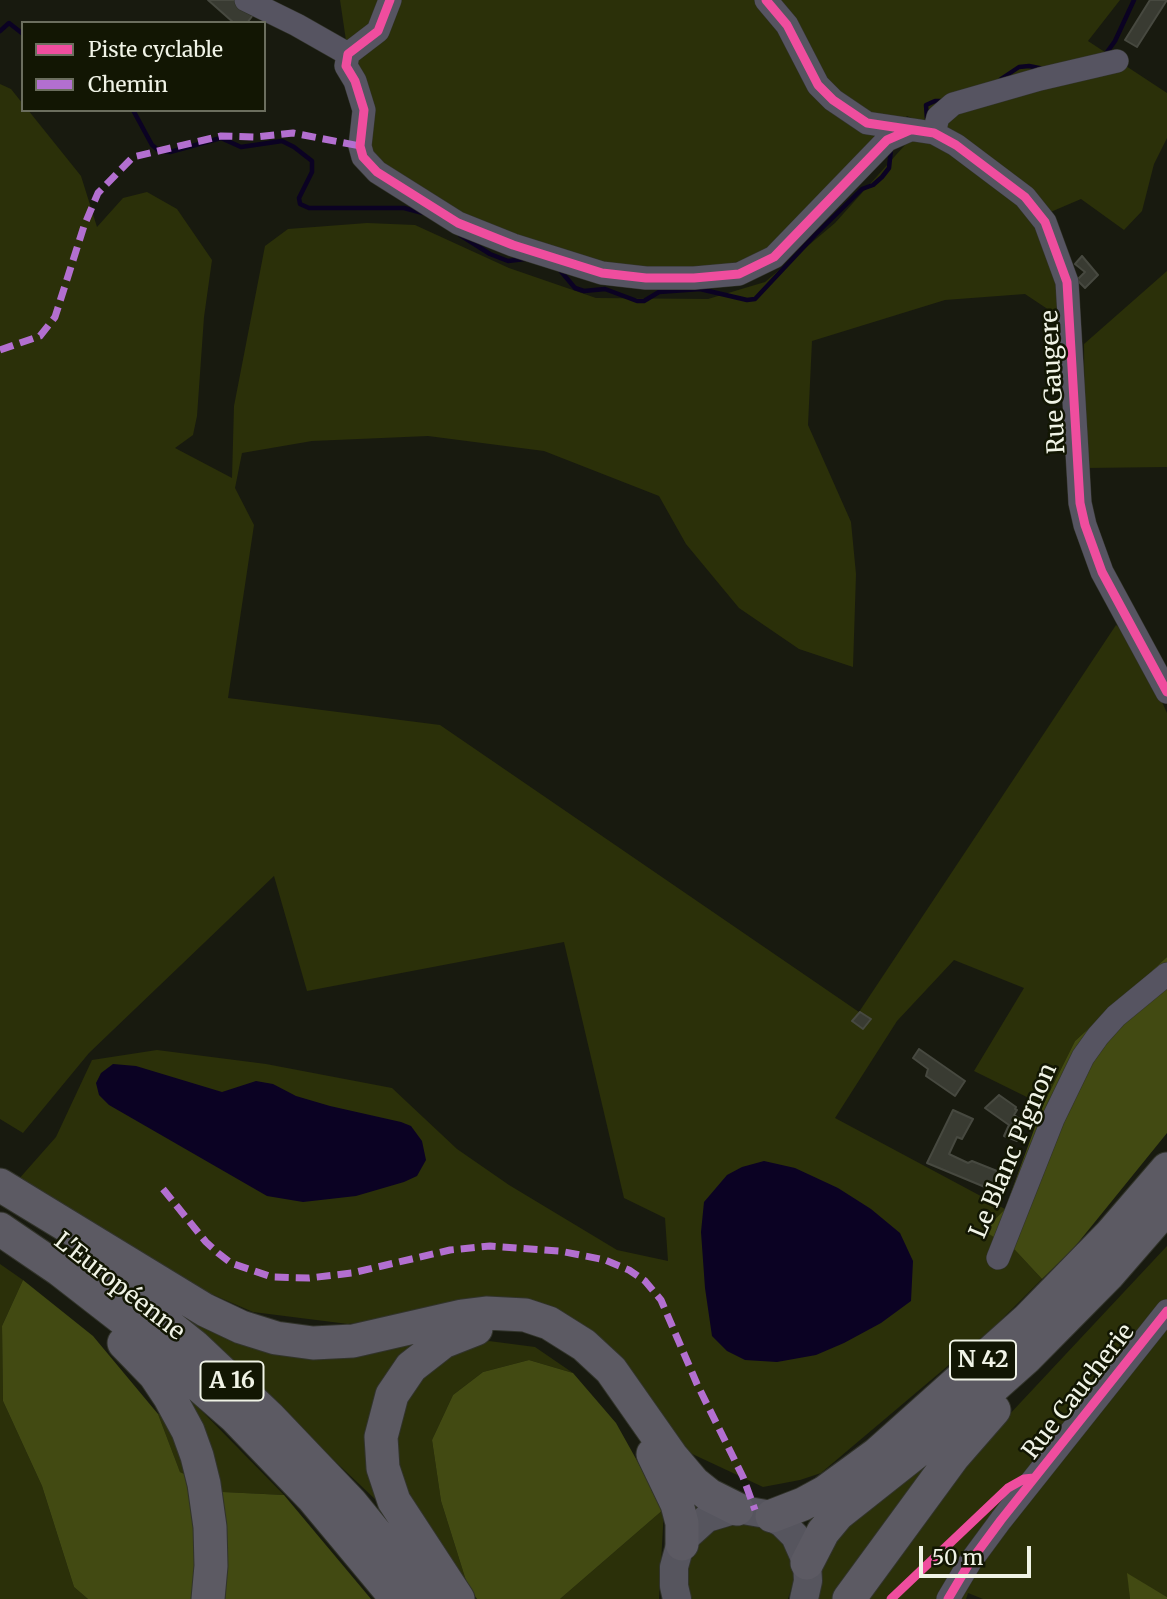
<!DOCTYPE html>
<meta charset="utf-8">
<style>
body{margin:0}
#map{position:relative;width:1167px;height:1599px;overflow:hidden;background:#181a0f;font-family:Merriweather,serif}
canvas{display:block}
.legend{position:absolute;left:21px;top:21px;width:245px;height:91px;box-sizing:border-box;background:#121603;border:2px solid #6b6e5e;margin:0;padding:9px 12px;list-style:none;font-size:21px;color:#f0f3e6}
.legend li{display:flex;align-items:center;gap:14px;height:35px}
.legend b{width:35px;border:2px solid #6b6e5e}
.scale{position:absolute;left:919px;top:1546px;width:112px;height:32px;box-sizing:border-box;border:4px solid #f0f3e6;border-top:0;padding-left:9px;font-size:21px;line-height:24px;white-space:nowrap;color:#f0f3e6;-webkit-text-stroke:5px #121603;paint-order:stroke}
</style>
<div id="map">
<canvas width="1167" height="1599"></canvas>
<ul class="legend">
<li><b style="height:9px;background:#ef4d9e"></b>Piste cyclable</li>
<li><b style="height:9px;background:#b36fd0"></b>Chemin</li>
</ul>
<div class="scale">50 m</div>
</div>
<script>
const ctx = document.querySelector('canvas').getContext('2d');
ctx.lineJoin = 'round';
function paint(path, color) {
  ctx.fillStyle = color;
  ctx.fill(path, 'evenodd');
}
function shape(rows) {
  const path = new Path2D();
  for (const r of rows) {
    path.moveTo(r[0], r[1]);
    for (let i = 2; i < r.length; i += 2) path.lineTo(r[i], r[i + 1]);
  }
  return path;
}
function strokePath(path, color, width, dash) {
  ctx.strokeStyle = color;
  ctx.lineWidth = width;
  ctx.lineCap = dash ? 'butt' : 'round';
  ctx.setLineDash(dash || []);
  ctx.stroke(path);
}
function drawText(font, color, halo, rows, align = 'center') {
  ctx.font = font + ' Merriweather,serif';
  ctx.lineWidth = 5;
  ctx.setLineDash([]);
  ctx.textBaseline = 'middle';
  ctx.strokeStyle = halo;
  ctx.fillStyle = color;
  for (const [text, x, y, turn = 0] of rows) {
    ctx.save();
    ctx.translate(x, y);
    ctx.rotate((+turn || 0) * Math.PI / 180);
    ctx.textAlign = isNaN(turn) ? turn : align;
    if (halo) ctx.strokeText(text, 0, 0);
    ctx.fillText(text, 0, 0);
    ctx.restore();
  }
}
const green = shape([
 [340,0,1120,0,1088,41,1167,93,1167,138,1154,164,1142,211,1124,230,1081,199,1046,214,970,145,907,116,775,247,753,258,720,266,662,271,623,267,497,230,377,172,348,54],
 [0,84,11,89,23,104,23,110,28,110,81,176,97,227,123,198,147,192,177,209,212,260,204,317,197,416,193,435,175,448,232,478,234,406,265,246,288,229,367,223,415,225,509,268,596,298,708,299,765,282,835,223,913,136,948,149,1008,193,1041,229,1053,255,1064,320,1025,294,945,300,812,341,808,425,851,522,856,574,853,667,799,649,739,608,686,544,659,496,544,451,428,436,312,441,242,453,235,488,254,525,228,698,440,725,859,1012,1116,625,1134,640,1167,713,1167,957,1075,1041,1043,1105,974,1071,1024,988,954,960,897,1021,835,1118,1005,1209,985,1231,1015,1250,1042,1279,995,1326,821,1473,800,1480,763,1487,688,1452,579,1325,417,1314,348,1324,253,1312,202,1290,18,1180,56,1137,92,1060,157,1050,266,1064,392,1088,457,1149,509,1185,617,1250,668,1261,665,1218,624,1198,564,942,307,991,274,876,89,1053,23,1133,0,1119],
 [1167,271,1167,467,1085,468,1084,344],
 [1167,1246,1167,1597,1128,1574,1130,1599,983,1599,968,1593,966,1599,815,1599,821,1560,830,1540,943,1451,963,1464],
 [0,1264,23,1280,2,1326,3,1401,42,1486,74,1587,88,1599,0,1599],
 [175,1310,243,1338,412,1341,440,1360,489,1341,535,1347,573,1373,529,1360,483,1372,453,1395,432,1440,441,1501,468,1587],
 [193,1402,284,1495,223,1492,180,1472,158,1414],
 [664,1509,659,1599,560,1599],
 [733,1523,760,1526,772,1533,782,1543,789,1555,793,1569,793,1583,788,1599,691,1599,686,1576,690,1555,707,1533]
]);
const forest = shape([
 [1167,957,1167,1133,1073,1249,1042,1279,1015,1250,984,1231,1005,1209,1043,1105,1075,1041],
 [23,1280,93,1336,158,1414,180,1472,223,1492,284,1495,371,1599,88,1599,74,1587,42,1486,3,1401,2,1326],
 [529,1360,573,1373,616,1423,664,1509,560,1599,477,1599,468,1587,441,1501,432,1440,453,1395,483,1372],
 [1127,1573,1167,1597,1167,1599,1130,1599]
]);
const water = shape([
 [113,1064,136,1066,222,1092,256,1081,273,1084,296,1096,330,1106,401,1122,411,1126,422,1141,426,1160,417,1176,404,1182,356,1196,303,1202,267,1196,109,1105,99,1095,96,1083,101,1073],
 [764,1161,795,1168,838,1188,871,1209,900,1233,913,1261,911,1301,881,1323,844,1343,816,1355,777,1362,745,1360,727,1351,712,1336,705,1288,701,1232,704,1202,727,1175,742,1167]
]);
const stream = shape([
 [0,31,9,23,23,34],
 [1105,55,1115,41,1134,0],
 [1001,79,1019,67,1029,66,1044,69],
 [133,110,152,145,158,150,170,152,221,138,241,147,282,141,294,147,312,161,312,172,299,198,300,204,309,208,404,208,423,213],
 [927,119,926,105,935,101,945,101],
 [460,235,490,254,508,261,525,259],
 [559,269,575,288,584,291,605,289,637,301,644,301,659,292,700,289,747,300,755,299,815,235,862,189,873,185,882,177,889,168,891,149]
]);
const building = shape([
 [208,0,236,0,253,15,247,23,234,23,208,0],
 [1150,0,1167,0,1137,47,1125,40,1150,0],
 [1082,256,1098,275,1085,288,1077,280,1085,272,1075,264,1082,256],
 [860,1012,871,1019,863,1029,852,1021,860,1012],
 [919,1049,965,1081,955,1096,926,1076,928,1069,913,1058,919,1049],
 [999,1095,1016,1107,1015,1109,1017,1110,1014,1115,1024,1122,1017,1141,1004,1136,1009,1125,985,1108,999,1095],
 [953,1110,973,1119,962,1139,957,1137,949,1154,968,1163,972,1161,997,1171,992,1190,927,1163,953,1110]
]);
const minor = shape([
 [246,0,297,25,348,54],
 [390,0,378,31,348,54,346,66,355,81,364,110,360,146,363,157,377,172,458,223,513,245,602,273,646,278,694,278,739,274,774,257,887,140,910,130],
 [766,0,787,25,818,85,833,100,867,123,934,133,956,145,1025,197,1045,222,1067,282,1080,503,1085,525,1102,572,1167,692],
 [934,133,938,117,953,104,1040,79,1117,61],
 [998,1258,1053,1119,1083,1057,1098,1036,1116,1016,1167,974],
 [948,1599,970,1562,1001,1520,1167,1311]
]);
const major = shape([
 [677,1599,674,1586,674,1567,679,1549,685,1538,707,1518,737,1509,766,1514,782,1523,795,1536,807,1563,808,1581,804,1599]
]);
const highway = shape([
 [0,1185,205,1310,241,1327,276,1338,313,1343,353,1341,462,1316,486,1313,525,1315,549,1323,584,1345,611,1370,672,1457,694,1483,709,1495,737,1509],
 [0,1229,60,1270,123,1319,235,1417,312,1497,397,1599],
 [92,1264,194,1346,269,1417,351,1503,429,1599],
 [124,1343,155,1375,169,1396,188,1431,197,1456,204,1484,210,1527,211,1566,208,1599],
 [653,1454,677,1504,682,1523,682,1544],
 [772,1516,803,1504,825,1492,877,1454,1028,1319,1111,1234,1167,1169],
 [807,1563,823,1532,838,1514,953,1423,1026,1358,1108,1275,1167,1207],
 [458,1599,394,1501,383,1468,381,1437,392,1395,411,1367,443,1342,476,1329],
 [849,1599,953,1457,994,1410]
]);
const quiet = shape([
 [0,350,40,336,55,317,84,226,98,193,133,157,221,136,255,137,293,133,360,146],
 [163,1189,206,1242,218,1253,231,1263,272,1277,309,1278,352,1273,450,1250,490,1246,560,1251,605,1260,629,1270,645,1281,661,1300,697,1384,743,1477,755,1510]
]);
const cycleway = shape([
 [390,0,378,31,348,54,346,66,355,81,364,110,360,146,363,157,377,172,458,223,513,245,602,273,646,278,694,278,739,274,774,257,887,140,910,130],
 [766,0,787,25,818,85,833,100,867,123,934,133,956,145,1025,197,1045,222,1067,282,1080,503,1085,525,1102,572,1167,692],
 [891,1599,1008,1488,1024,1479,1034,1478],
 [948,1599,970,1562,1001,1520,1167,1311]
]);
const shields = [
 [983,1360,66],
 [232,1381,63]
];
const shieldNames = [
 ["N 42",983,1360],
 ["A 16",232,1381]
];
const streetNames = [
 ["Rue Gaugere",1054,382,-93],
 ["Le Blanc Pignon",1014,1151,-67],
 ["L'Européenne",119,1287,38],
 ["Rue Caucherie",1079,1392,-52]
];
paint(green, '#2b3009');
paint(forest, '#424a12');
paint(water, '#0b0223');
strokePath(stream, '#0b0223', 4.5);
paint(building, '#393b32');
strokePath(building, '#474940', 2);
strokePath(minor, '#31332a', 24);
strokePath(major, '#31332a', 30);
strokePath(highway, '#31332a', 35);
strokePath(minor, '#565461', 23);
strokePath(major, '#56555e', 28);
strokePath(highway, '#5c5a63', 33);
strokePath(quiet, '#b36fd0', 7, [14, 7]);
strokePath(cycleway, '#ef4d9e', 9);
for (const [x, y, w] of shields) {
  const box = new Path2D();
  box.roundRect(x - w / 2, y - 19.5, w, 39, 5);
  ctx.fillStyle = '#121603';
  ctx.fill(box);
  strokePath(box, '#f0f3e6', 2);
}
drawText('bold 23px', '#f0f3e6', null, shieldNames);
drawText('24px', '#f0f3e6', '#121603', streetNames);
</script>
